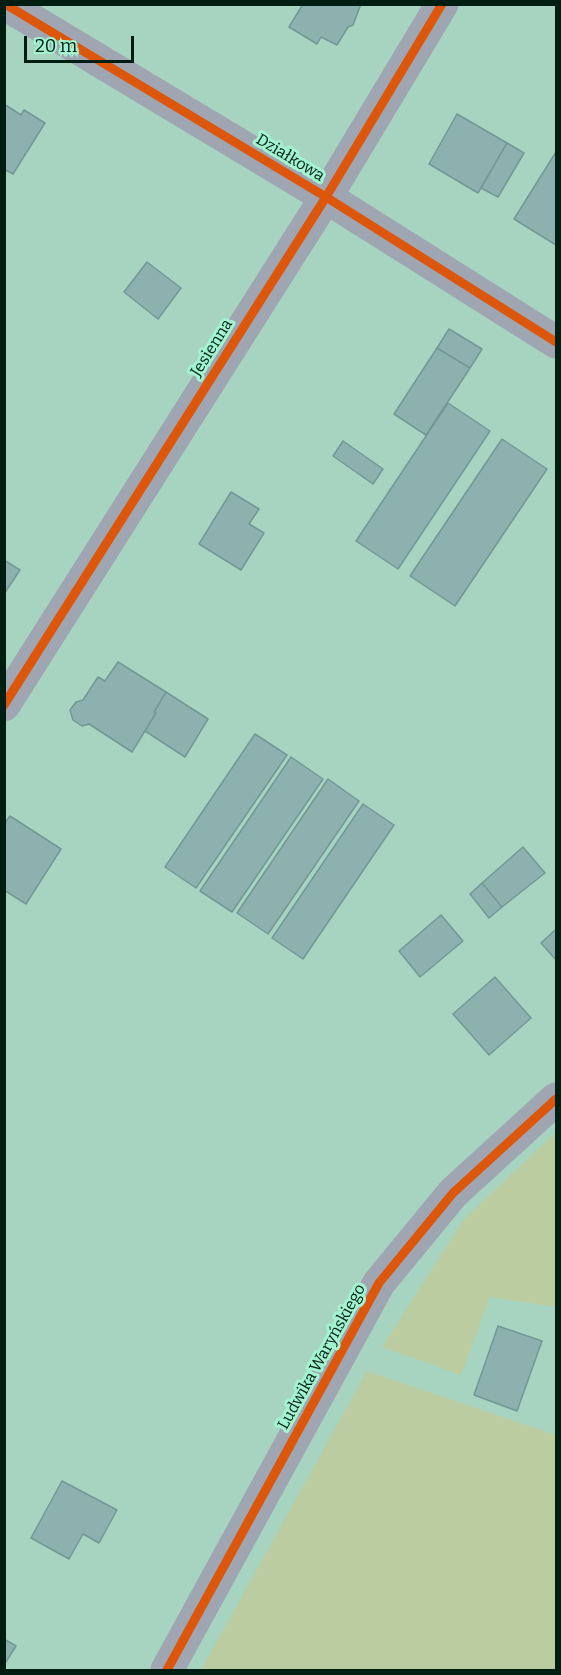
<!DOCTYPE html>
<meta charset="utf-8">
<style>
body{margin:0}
#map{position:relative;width:561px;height:1675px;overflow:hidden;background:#a7d4c0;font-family:Bitter,serif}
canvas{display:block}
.frame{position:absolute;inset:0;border:6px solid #001d11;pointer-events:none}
.scale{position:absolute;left:24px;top:36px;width:110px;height:27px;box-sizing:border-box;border:3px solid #001d11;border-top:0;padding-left:8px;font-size:18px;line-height:21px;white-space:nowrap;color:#001d11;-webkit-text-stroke:4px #a2f3d0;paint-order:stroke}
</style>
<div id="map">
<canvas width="561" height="1675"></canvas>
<div class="frame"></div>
<div class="scale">20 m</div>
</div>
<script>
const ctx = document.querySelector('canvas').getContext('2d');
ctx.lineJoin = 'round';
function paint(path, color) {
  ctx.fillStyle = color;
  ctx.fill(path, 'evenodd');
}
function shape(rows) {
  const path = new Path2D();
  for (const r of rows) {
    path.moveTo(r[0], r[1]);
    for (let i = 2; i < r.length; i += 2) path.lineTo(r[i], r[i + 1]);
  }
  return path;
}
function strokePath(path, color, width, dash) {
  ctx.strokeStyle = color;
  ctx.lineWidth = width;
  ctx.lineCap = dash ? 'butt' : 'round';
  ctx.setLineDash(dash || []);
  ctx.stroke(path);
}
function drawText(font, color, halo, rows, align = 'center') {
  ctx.font = font + ' Bitter,serif';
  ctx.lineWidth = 6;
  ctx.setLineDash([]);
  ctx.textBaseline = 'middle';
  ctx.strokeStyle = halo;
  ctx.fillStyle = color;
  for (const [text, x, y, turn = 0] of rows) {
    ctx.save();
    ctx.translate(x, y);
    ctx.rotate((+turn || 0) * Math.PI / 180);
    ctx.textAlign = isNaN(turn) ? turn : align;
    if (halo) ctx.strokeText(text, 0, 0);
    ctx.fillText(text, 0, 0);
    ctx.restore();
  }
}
const green = shape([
 [556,1132,556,1307,490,1297,461,1375,382,1347,464,1219],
 [367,1371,556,1435,556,1670,201,1670]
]);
const building = shape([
 [303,4,361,4,353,25,348,27,337,45,321,37,317,44,289,27,303,4],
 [4,104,21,115,24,110,45,123,13,174,4,169,4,104],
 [457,114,507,143,478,193,429,164,457,114],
 [507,143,524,153,498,197,481,188,507,143],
 [556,152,556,245,514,219,556,152],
 [147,262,181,288,158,319,124,292,147,262],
 [449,329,482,349,470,368,437,348,449,329],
 [437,348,470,368,426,435,394,414,437,348],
 [448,403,490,431,398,569,356,541,448,403],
 [502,439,547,469,455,606,410,576,502,439],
 [343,441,383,469,373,484,333,456,343,441],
 [231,492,259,509,249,524,264,533,241,570,199,544,231,492],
 [4,560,20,570,4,594,4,560],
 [118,662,166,692,154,712,156,713,132,752,89,724,82,726,73,720,70,710,76,702,83,700,98,677,105,681,118,662],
 [166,692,208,719,185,757,145,731,156,713,154,712,166,692],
 [255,734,287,755,196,888,165,867,255,734],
 [291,757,323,779,232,912,200,891,291,757],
 [328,779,359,801,268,934,237,913,328,779],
 [363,804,394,825,303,959,272,938,363,804],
 [10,816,61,849,26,904,4,890,4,824,10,816],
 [523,847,545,873,502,907,482,883,523,847],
 [482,883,502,907,489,918,470,894,482,883],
 [441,915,463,941,420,977,399,951,441,915],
 [556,929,556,960,541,943,556,929],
 [495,977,531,1018,489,1055,453,1014,495,977],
 [498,1326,542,1341,517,1411,474,1395,498,1326],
 [62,1481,117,1510,99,1543,83,1534,69,1559,31,1538,62,1481],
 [4,1639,16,1646,4,1665,4,1639]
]);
const minor = shape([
 [5,4,326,197,556,342],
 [4,705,326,197,442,4]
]);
const tertiary = shape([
 [167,1670,379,1283,453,1193,556,1099]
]);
const cycleway = shape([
 [5,4,326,197,556,342],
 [4,705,326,197,442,4],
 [167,1670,379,1283,453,1193,556,1099]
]);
const streetNames = [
 ["Działkowa",290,158,31],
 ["Jesienna",212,348,-58],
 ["Ludwika Waryńskiego",322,1357,-61]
];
paint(green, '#bacca0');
paint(building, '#8db1af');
strokePath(building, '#729895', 1.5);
strokePath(minor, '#9fa6b1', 33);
strokePath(tertiary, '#9fa6b1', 33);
strokePath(cycleway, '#dc560c', 9);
drawText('16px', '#001d11', '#a2f3d0', streetNames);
</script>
